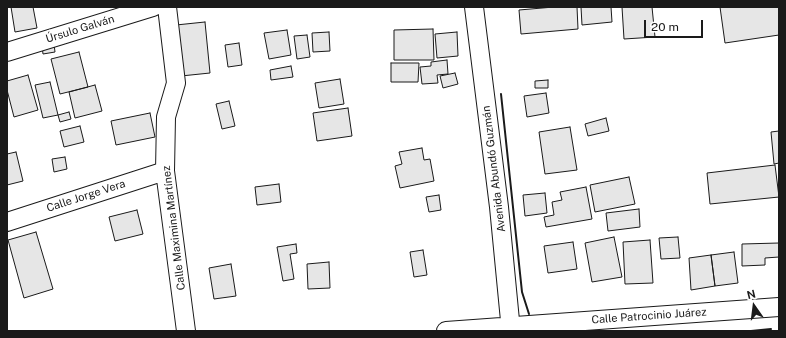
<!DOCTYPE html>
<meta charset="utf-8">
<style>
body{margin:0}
#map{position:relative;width:786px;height:338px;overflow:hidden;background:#fff;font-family:"Public Sans",sans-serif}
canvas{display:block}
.frame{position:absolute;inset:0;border:8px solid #1a1a1a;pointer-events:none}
.north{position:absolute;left:734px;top:286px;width:40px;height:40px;-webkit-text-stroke:3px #fff;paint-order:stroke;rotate:346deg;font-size:11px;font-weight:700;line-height:16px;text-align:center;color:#1a1a1a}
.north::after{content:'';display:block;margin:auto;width:14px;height:18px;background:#1a1a1a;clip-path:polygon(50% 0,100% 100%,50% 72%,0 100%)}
.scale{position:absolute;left:644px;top:20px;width:59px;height:18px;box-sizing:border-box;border:2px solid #1a1a1a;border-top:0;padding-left:5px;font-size:12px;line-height:14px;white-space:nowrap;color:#1a1a1a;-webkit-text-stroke:3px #fff;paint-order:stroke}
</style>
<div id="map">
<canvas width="786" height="338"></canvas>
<div class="frame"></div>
<div class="north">N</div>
<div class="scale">20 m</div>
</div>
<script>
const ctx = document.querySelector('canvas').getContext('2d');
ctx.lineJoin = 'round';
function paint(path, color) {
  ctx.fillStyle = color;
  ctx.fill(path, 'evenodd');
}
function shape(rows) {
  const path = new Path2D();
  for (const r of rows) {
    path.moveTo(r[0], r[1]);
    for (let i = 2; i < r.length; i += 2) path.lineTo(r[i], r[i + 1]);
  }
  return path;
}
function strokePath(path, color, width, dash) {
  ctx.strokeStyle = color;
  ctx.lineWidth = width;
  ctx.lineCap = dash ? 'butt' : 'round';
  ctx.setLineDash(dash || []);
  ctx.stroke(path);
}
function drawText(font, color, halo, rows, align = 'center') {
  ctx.font = font + ' "Public Sans",sans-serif';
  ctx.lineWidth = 3;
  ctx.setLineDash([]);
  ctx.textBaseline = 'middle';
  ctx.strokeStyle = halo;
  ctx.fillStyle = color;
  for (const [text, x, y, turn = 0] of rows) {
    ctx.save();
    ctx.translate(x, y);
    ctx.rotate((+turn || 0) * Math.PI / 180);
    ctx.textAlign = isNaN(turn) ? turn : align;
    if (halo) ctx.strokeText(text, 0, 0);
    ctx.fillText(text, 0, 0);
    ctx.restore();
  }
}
const building = shape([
 [11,7,33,7,37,28,15,32,11,7],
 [554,7,577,7,578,29,521,34,519,10,554,7],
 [581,7,611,7,612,22,582,25,581,7],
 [622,7,652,7,655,37,624,39,622,7],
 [720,7,779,7,779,35,725,43,720,7],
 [205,22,210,73,181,76,176,25,205,22],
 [433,29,434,60,394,60,394,30,433,29],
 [287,30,291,55,269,59,264,33,287,30],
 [329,32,330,51,313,52,312,33,329,32],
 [457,32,458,56,437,58,435,34,457,32],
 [307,35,310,57,297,59,294,36,307,35],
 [239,43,242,65,228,67,225,45,239,43],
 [54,44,55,52,43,54,42,46,54,44],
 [79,52,88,87,60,94,51,59,79,52],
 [447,60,448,74,437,75,438,83,422,84,420,67,431,66,431,62,447,60],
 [391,63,419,63,418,82,391,82,391,63],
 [291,66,293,77,271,80,270,70,291,66],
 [455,73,458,84,443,88,440,76,455,73],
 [28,75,38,110,14,117,7,90,7,81,28,75],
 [340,79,344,104,319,108,315,83,340,79],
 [548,80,548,88,535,88,535,81,548,80],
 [50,82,58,115,43,118,35,85,50,82],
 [95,85,102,111,75,118,69,92,95,85],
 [546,93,549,113,527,117,524,96,546,93],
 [229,101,235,126,222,129,216,104,229,101],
 [348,108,352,136,317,141,313,113,348,108],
 [69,112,71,119,60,122,58,115,69,112],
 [150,113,155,137,116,145,111,121,150,113],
 [606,118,609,131,588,136,585,124,606,118],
 [80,126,84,142,64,147,60,131,80,126],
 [570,127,577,170,545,174,539,132,570,127],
 [779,131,779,163,774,164,771,132,779,131],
 [422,148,424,160,430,159,434,181,400,188,395,166,402,164,399,152,422,148],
 [16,152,23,181,7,185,7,154,16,152],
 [65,157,67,169,54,172,52,159,65,157],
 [775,165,779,197,710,204,707,173,775,165],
 [629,177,635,204,595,212,590,185,629,177],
 [279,184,281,202,257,205,255,187,279,184],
 [586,187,592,219,546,227,544,217,554,215,552,202,562,200,560,192,586,187],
 [545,193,547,213,525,216,523,195,545,193],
 [439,195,441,210,429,212,426,197,439,195],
 [639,209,640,227,608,231,606,213,639,209],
 [137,210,143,234,115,241,109,217,137,210],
 [36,232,53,289,24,298,8,240,36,232],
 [614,237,622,277,592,282,585,243,614,237],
 [678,237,680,258,661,259,659,238,678,237],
 [650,240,653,283,625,284,623,242,650,240],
 [573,242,577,269,548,273,544,246,573,242],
 [779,243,779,257,765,258,765,265,742,266,742,244,779,243],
 [296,244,297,253,290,254,294,279,283,281,277,247,296,244],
 [423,250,427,275,414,277,410,252,423,250],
 [734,252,738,283,715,286,711,255,734,252],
 [711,255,715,286,691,290,689,258,711,255],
 [329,262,330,288,308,289,307,264,329,262],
 [231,264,236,296,214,299,209,268,231,264]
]);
const minor = shape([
 [167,7,176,83,166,117,165,171,186,331],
 [474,7,499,207,511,331],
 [7,52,153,7],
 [7,222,165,171],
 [446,331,779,307]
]);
const wall = shape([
 [501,94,522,292,529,314],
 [751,331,771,329]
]);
const streetNames = [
 ["Úrsulo Galván",80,29,-17],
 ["Avenida Abundó Guzmán",494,169,-97],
 ["Calle Jorge Vera",86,196,-18],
 ["Calle Maximina Martínez",174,228,-97],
 ["Calle Patrocinio Juárez",649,316,-4]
];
paint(building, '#e6e6e6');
strokePath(building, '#1a1a1a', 1);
strokePath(minor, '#1a1a1a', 20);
strokePath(minor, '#fff', 18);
strokePath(wall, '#1a1a1a', 2);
drawText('11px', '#1a1a1a', '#fff', streetNames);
</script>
